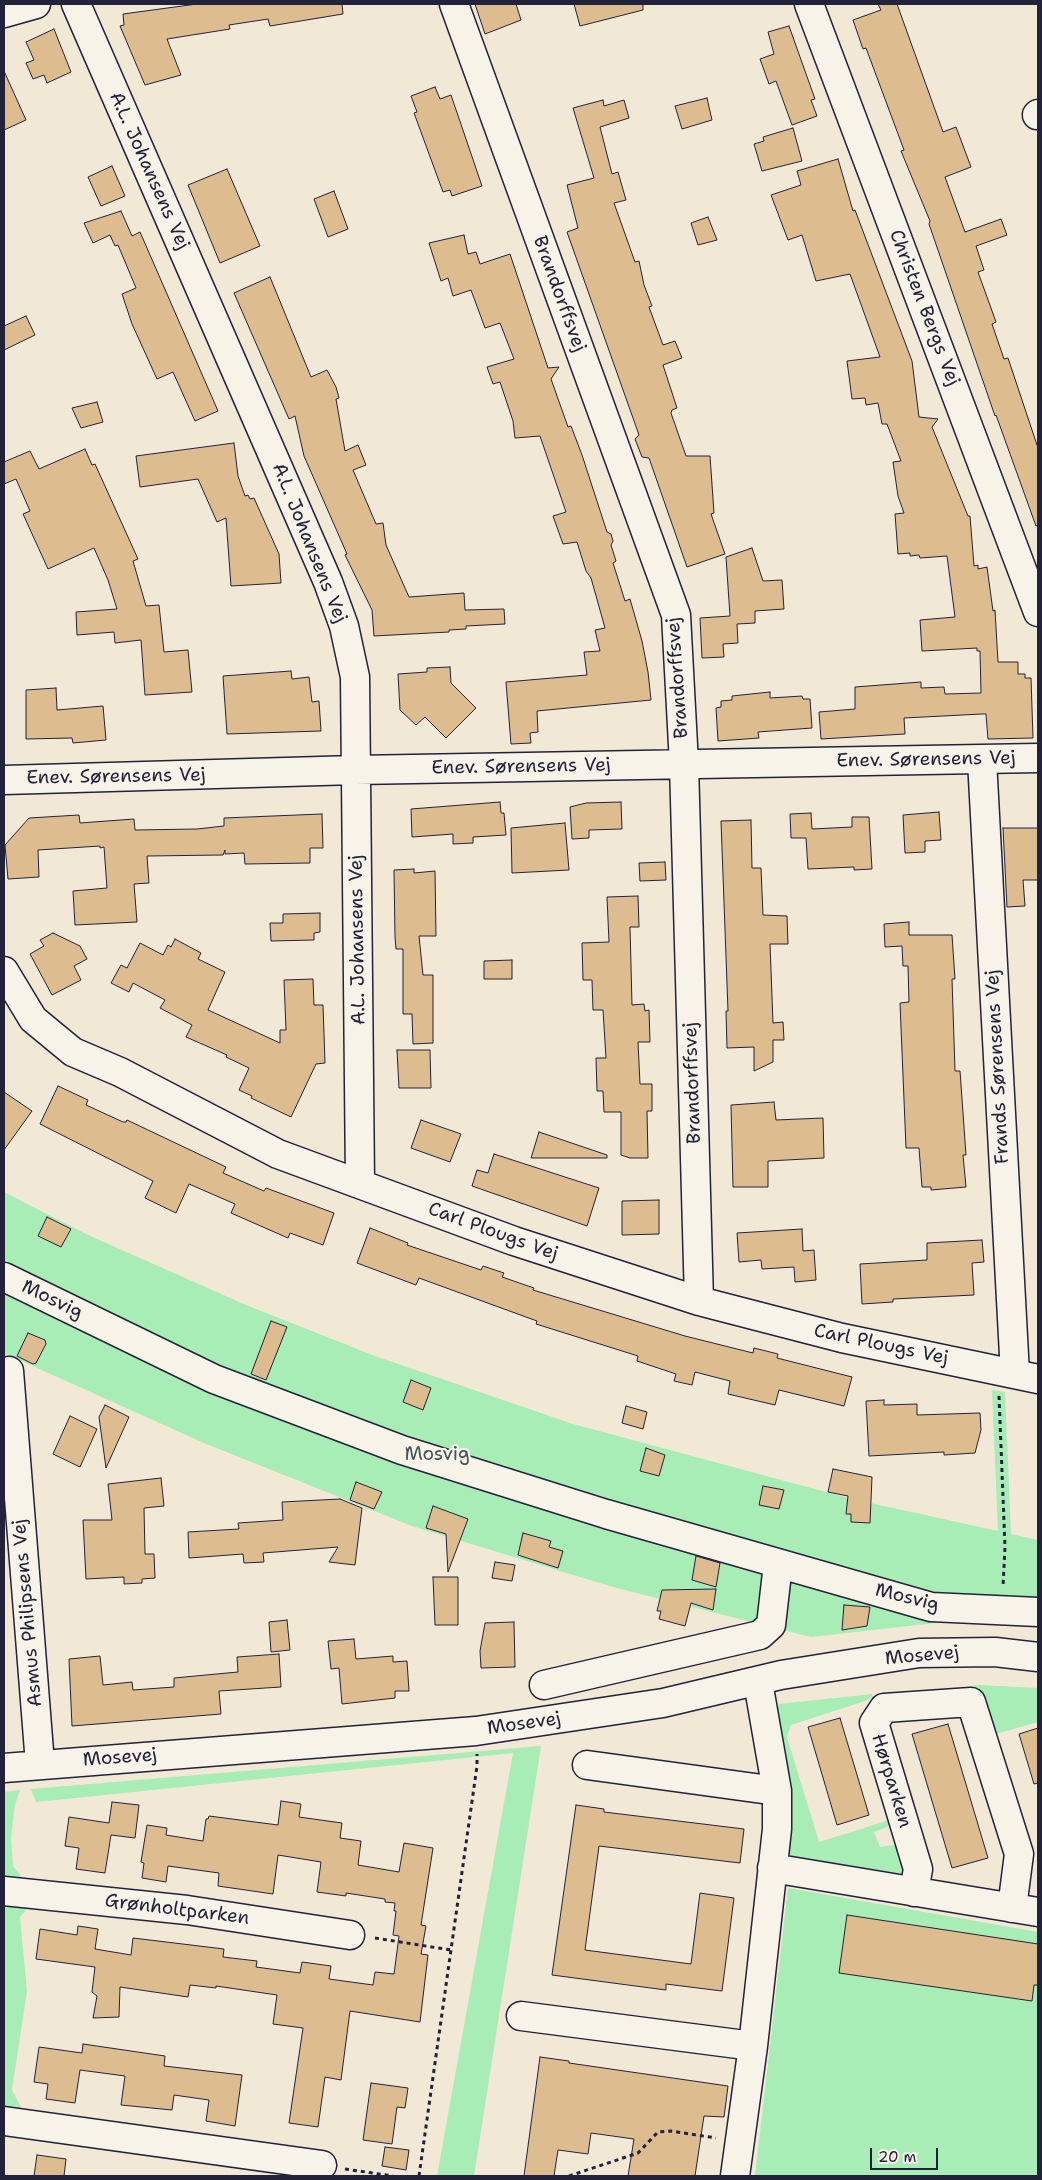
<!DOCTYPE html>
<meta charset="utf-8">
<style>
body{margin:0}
#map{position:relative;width:1042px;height:2180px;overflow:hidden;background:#f2e8d6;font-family:"Shantell Sans",sans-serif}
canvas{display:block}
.frame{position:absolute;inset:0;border:5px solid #22223b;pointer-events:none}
.scale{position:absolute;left:870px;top:2148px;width:68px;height:22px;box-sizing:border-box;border:2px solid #22223b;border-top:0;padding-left:6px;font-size:15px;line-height:18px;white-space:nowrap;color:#22223b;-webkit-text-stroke:4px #f7f3e8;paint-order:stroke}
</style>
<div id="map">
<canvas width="1042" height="2180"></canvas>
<div class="frame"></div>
<div class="scale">20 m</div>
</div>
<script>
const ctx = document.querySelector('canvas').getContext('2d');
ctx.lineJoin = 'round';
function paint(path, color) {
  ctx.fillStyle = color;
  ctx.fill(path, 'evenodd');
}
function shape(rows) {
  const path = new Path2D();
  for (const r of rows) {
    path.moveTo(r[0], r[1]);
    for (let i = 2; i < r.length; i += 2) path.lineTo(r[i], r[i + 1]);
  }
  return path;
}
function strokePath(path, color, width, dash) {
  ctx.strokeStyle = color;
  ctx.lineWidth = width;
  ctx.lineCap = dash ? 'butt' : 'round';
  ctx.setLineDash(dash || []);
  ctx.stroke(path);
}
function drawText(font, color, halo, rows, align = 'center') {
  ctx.font = font + ' "Shantell Sans",sans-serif';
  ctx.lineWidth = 4.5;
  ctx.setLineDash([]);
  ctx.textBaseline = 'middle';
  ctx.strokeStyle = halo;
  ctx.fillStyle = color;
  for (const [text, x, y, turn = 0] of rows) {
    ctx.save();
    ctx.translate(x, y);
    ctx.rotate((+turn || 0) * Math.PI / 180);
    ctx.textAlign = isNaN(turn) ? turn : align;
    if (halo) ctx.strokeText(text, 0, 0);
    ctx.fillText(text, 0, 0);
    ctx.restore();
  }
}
const green = shape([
 [4,1192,88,1235,246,1305,375,1356,573,1424,852,1499,998,1531,992,1390,1005,1392,1011,1534,1038,1540,1038,1627,944,1622,811,1637,613,1587,412,1526,204,1443,4,1353],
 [979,1685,1038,1688,1038,1722,992,1735,979,1698,970,1686],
 [872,1694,872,1697,865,1701,791,1725,787,1737,819,1842,893,1819,895,1824,874,1832,880,1847,901,1844,907,1866,904,1874,785,1856,774,1714,779,1704],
 [541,1746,474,2176,437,2176,513,1753,36,1802,31,1789],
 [20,1790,15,1805,11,1838,13,1866,26,1882,4,1878,4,1792],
 [788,1888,1038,1932,1038,2176,755,2176],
 [4,1904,30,1905,20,1917,27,1991,12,2090,23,2111,4,2110]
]);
const building = shape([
 [197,4,342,4,343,14,270,26,268,19,229,25,230,29,167,39,181,75,145,85,120,26,124,25,123,14,197,4],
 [475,4,516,4,521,20,485,34,475,4],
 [574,4,643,4,643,10,580,26,574,4],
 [878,4,897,4,943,132,956,127,971,167,945,177,965,232,1001,219,1007,235,976,246,984,270,978,272,996,322,992,324,1004,359,1008,358,1038,448,1038,525,1036,526,996,415,995,416,929,224,930,221,901,151,904,150,866,48,863,49,853,20,881,10,878,4],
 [789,26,815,99,811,100,817,116,792,125,776,81,769,84,760,59,774,54,768,32,789,26],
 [54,29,71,72,47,83,44,75,33,79,26,63,34,60,26,42,54,29],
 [4,71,26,120,4,130,4,71],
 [435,87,440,99,451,95,482,186,452,196,450,190,443,192,414,113,417,112,411,96,435,87],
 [707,98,712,120,682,129,675,106,707,98],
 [603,100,604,106,624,100,629,118,600,127,612,174,618,172,626,200,614,203,635,262,639,261,644,285,652,306,649,307,663,345,675,341,682,358,663,365,677,408,672,410,671,413,686,456,710,456,714,513,711,514,725,554,687,567,649,458,642,457,635,439,639,435,567,232,578,228,567,185,594,178,573,108,603,100],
 [793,128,802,161,762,171,754,144,764,141,763,137,793,128],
 [838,159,853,211,855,210,912,361,919,417,938,419,932,427,968,516,970,516,974,566,978,565,978,569,987,567,993,611,995,610,998,662,1018,662,1018,674,1025,674,1025,678,1031,678,1033,738,988,739,986,714,982,714,904,718,905,734,821,739,819,712,855,709,855,687,921,682,921,688,944,687,945,694,981,693,980,651,977,651,977,648,922,651,920,620,955,617,947,556,920,558,919,555,910,556,910,553,898,554,895,514,904,513,898,496,893,462,901,461,887,424,882,424,878,403,866,405,865,398,852,399,847,361,880,357,850,274,816,281,802,235,788,240,771,195,801,185,797,171,838,159],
 [112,166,125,196,101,206,88,177,112,166],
 [227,169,260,246,220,263,188,185,227,169],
 [334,191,348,229,328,237,314,199,334,191],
 [121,211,132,236,140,232,218,411,195,421,173,372,157,379,132,324,122,294,136,288,118,245,115,246,110,235,93,243,84,223,121,211],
 [708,217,717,240,698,245,691,223,708,217],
 [464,235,468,254,476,252,480,264,510,254,548,368,559,367,551,379,568,427,571,426,582,455,607,532,611,534,613,541,611,545,616,561,613,563,625,601,630,599,642,641,648,672,651,700,537,711,538,732,530,733,531,743,511,744,506,682,587,675,584,652,600,651,595,630,605,628,591,578,586,571,577,542,563,544,553,516,566,512,540,436,515,438,513,421,500,382,493,384,487,367,514,359,500,323,485,328,471,290,453,296,448,278,441,281,429,243,464,235],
 [270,277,311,377,327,370,336,387,339,398,336,399,345,451,358,445,366,465,353,470,376,524,383,523,386,545,409,597,464,593,465,610,504,609,505,624,466,626,466,629,449,630,449,632,374,636,372,610,345,555,347,554,304,456,295,416,289,419,234,293,270,277],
 [26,316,35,335,4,350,4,326,26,316],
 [97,402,103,422,81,428,72,408,97,402],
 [234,443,238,476,245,496,248,495,250,499,254,498,279,554,281,583,231,586,226,518,217,522,198,479,140,487,136,456,234,443],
 [85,449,92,465,95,464,138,559,133,561,146,606,159,605,164,652,188,650,192,692,145,695,141,640,115,643,114,632,77,635,76,612,117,609,108,580,94,548,48,569,23,514,30,511,16,479,4,484,4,462,30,451,39,469,85,449],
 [752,548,763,581,782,580,784,609,755,611,755,623,737,624,738,643,723,644,724,657,702,658,700,618,730,616,726,557,752,548],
 [450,667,451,683,476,708,446,738,425,717,416,725,400,710,398,674,427,672,427,668,450,667],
 [291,671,292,679,309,677,312,702,319,701,321,731,227,734,223,676,291,671],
 [56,688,57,710,103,706,106,740,73,743,72,738,26,739,26,690,56,688],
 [770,692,770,698,802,696,803,699,810,699,812,728,758,732,759,738,718,741,716,708,721,707,721,701,732,700,732,696,770,692],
 [500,802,501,813,504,813,506,835,473,837,473,843,453,844,453,834,412,837,411,809,500,802],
 [621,802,622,829,589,830,589,838,572,839,570,807,586,803,621,802],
 [939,812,941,840,925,841,925,852,905,853,903,815,939,812],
 [811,813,812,829,852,827,852,817,869,817,872,869,854,870,854,867,808,869,806,838,791,838,790,814,811,813],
 [322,814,323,848,310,848,310,863,245,864,244,853,225,854,225,850,223,855,147,856,149,883,134,884,137,922,75,925,73,891,107,888,104,847,100,848,100,846,38,850,39,877,8,879,5,845,29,818,79,815,80,823,134,819,135,830,197,829,224,826,224,818,322,814],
 [751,820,752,868,761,868,763,915,787,916,788,944,770,944,773,1023,783,1022,784,1040,773,1040,773,1062,754,1071,754,1047,727,1048,726,1011,728,1011,721,821,751,820],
 [565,823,569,870,512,873,511,828,565,823],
 [1003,828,1038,828,1038,880,1023,880,1025,906,1007,907,1003,828],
 [665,862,666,880,640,881,639,863,665,862],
 [414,869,414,873,435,871,436,936,419,936,423,975,433,975,433,1043,413,1044,412,1014,403,1014,403,949,396,949,395,937,394,870,414,869],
 [638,896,639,927,630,927,632,1005,644,1004,645,1011,649,1010,650,1042,638,1042,640,1084,652,1084,652,1111,647,1111,648,1158,630,1158,621,1155,621,1112,604,1112,603,1091,597,1091,596,1058,606,1058,603,1010,593,1010,592,980,583,980,582,943,609,942,607,897,638,896],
 [320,913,320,932,314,933,314,940,271,941,270,923,283,923,283,914,320,913],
 [909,922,909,935,952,935,955,979,952,979,955,1071,960,1071,966,1155,963,1155,966,1187,931,1190,931,1187,922,1187,919,1148,906,1148,900,1003,909,1002,908,966,903,966,902,946,885,947,884,924,909,922],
 [53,933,80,946,87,959,74,966,81,980,52,995,30,954,44,946,40,940,53,933],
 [175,939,201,953,198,959,225,972,208,1010,280,1043,280,1030,286,1030,284,980,313,979,314,1005,323,1005,325,1063,316,1064,291,1117,251,1098,252,1096,239,1090,249,1068,226,1057,227,1055,186,1037,192,1025,160,1008,165,1000,133,983,129,992,111,983,121,965,127,968,140,943,163,955,168,945,171,947,175,939],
 [512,960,512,979,484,979,484,961,512,960],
 [397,1050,430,1050,431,1088,399,1088,397,1050],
 [58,1086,88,1100,86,1105,123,1122,126,1122,127,1120,226,1167,223,1173,264,1191,266,1188,334,1213,323,1245,290,1233,288,1238,231,1213,235,1204,189,1184,176,1213,145,1198,153,1181,40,1124,58,1086],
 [4,1092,32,1111,4,1150,4,1092],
 [774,1102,776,1120,823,1118,824,1158,768,1161,768,1187,733,1187,731,1105,774,1102],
 [421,1120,461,1134,450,1162,411,1148,421,1120],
 [539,1132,607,1155,607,1158,531,1158,539,1132],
 [494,1154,599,1188,587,1226,472,1186,477,1170,488,1173,494,1154],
 [659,1200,659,1234,622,1235,622,1201,659,1200],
 [47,1217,71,1229,61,1247,38,1236,47,1217],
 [370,1228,408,1243,407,1245,481,1270,483,1266,504,1273,502,1277,534,1288,533,1290,685,1336,753,1353,754,1348,778,1354,777,1358,852,1377,844,1406,779,1390,775,1405,728,1394,730,1381,695,1372,692,1385,674,1381,676,1374,637,1361,638,1356,536,1324,537,1321,419,1278,416,1285,357,1263,370,1228],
 [802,1229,803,1251,814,1250,816,1280,795,1282,794,1267,762,1269,761,1260,739,1262,737,1233,802,1229],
 [982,1240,984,1262,972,1263,974,1295,893,1299,893,1302,862,1304,860,1264,927,1260,927,1243,982,1240],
 [271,1321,287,1327,266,1380,251,1374,271,1321],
 [28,1333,45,1340,46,1344,36,1363,33,1364,17,1356,28,1333],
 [411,1380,431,1388,423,1410,403,1402,411,1380],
 [884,1400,884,1405,917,1404,917,1415,980,1413,981,1430,975,1453,944,1455,944,1452,869,1456,866,1401,884,1400],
 [105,1405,129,1417,106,1468,99,1417,105,1405],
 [626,1406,647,1412,643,1429,622,1423,626,1406],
 [70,1416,97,1429,80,1467,53,1454,70,1416],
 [646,1448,665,1455,659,1476,640,1471,646,1448],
 [833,1469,872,1477,870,1523,851,1522,851,1514,846,1514,848,1496,828,1492,833,1469],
 [161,1478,164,1506,144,1508,145,1554,154,1554,155,1578,142,1579,142,1583,124,1584,124,1577,86,1579,83,1520,112,1520,108,1484,161,1478],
 [356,1482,382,1492,374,1509,350,1500,356,1482],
 [763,1486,784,1490,779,1509,759,1505,763,1486],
 [340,1499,362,1508,355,1565,329,1562,338,1547,263,1553,264,1562,244,1563,243,1554,189,1558,188,1532,239,1529,238,1523,283,1520,282,1502,340,1499],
 [433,1506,468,1519,448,1572,446,1534,426,1528,433,1506],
 [523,1533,551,1541,549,1547,563,1551,558,1568,518,1555,523,1533],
 [696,1556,720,1563,716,1587,692,1580,696,1556],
 [495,1562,515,1565,512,1581,492,1578,495,1562],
 [433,1577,458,1577,458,1625,435,1625,433,1577],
 [716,1589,713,1610,691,1603,685,1626,659,1619,661,1611,657,1611,662,1590,716,1589],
 [844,1605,870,1607,867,1626,842,1630,844,1605],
 [287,1620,290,1650,271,1652,269,1622,287,1620],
 [514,1622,515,1667,481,1668,480,1651,485,1623,514,1622],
 [354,1639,356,1659,393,1656,393,1662,407,1661,409,1691,395,1691,395,1698,342,1704,339,1668,331,1669,328,1641,354,1639],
 [279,1654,281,1687,219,1691,221,1714,72,1726,69,1659,100,1656,103,1685,132,1682,133,1690,174,1687,174,1678,238,1672,237,1657,279,1654],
 [840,1718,869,1815,837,1825,808,1727,840,1718],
 [948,1724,988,1858,952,1868,912,1734,948,1724],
 [1038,1728,1038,1783,1034,1784,1019,1734,1038,1728],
 [281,1801,301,1804,299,1817,342,1823,340,1838,361,1841,358,1865,399,1872,404,1843,433,1848,421,1925,426,1926,421,1954,428,1955,420,2022,350,2011,341,2080,325,2077,318,2127,289,2123,303,2028,273,2024,277,1995,216,1986,216,1988,190,1985,188,1997,120,1987,119,2017,93,2018,97,1996,92,1992,95,1967,36,1959,40,1929,77,1935,78,1926,98,1929,95,1949,131,1955,133,1938,224,1949,223,1957,257,1961,256,1967,300,1973,302,1962,331,1966,329,1979,373,1985,375,1972,394,1974,399,1936,393,1935,396,1911,394,1911,395,1903,385,1902,385,1899,346,1893,346,1896,317,1892,321,1862,278,1855,273,1894,218,1886,219,1873,168,1866,166,1882,142,1878,144,1863,141,1862,147,1825,167,1828,166,1835,203,1841,206,1819,208,1819,209,1816,278,1825,281,1801],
 [112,1802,139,1805,135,1838,111,1835,105,1873,76,1869,79,1848,65,1846,69,1817,109,1823,112,1802],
 [576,1805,604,1809,604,1812,744,1829,740,1863,599,1846,585,1950,691,1964,700,1893,734,1898,722,1991,666,1984,666,1990,552,1975,576,1805],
 [847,1915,1038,1944,1038,1985,1034,1985,1032,2001,839,1973,847,1915],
 [83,2044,165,2056,164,2066,242,2075,235,2126,206,2121,209,2100,174,2095,172,2110,121,2105,125,2076,80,2070,75,2103,46,2099,48,2084,34,2082,39,2047,82,2053,83,2044],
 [540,2057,569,2061,569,2063,728,2086,724,2117,704,2116,695,2176,628,2176,634,2139,591,2133,588,2154,558,2150,554,2176,524,2176,540,2057],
 [371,2083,408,2088,405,2108,397,2107,392,2144,363,2140,371,2083],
 [385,2147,409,2150,406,2170,382,2166,385,2147],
 [37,2155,66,2159,64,2176,34,2176,37,2155]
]);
const path = shape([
 [999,1396,1005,1547,1003,1587],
 [375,1938,451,1950],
 [345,2169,393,2176],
 [419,2176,477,1766,477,1754],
 [569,2176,638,2153,658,2132,671,2131,716,2138]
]);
const minor = shape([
 [76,4,328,582,344,626,355,677,360,1183],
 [454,4,676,615,684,764,699,1301],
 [809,4,1038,612],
 [4,13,36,4],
 [1037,115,1038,114],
 [982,760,1015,1374],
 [4,780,356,770,1038,758],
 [4,971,33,1019,73,1052,120,1072,278,1154,514,1241,699,1301,842,1338,1038,1379],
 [4,1277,214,1379,402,1450,606,1514,931,1607,1038,1612],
 [9,1371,40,1764],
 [544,1685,760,1635,771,1625,778,1564],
 [587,1765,777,1791],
 [4,1768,476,1731,663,1703,781,1675,919,1653,995,1652,1038,1657],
 [772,1868,1038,1912],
 [4,1891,187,1910,350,1935],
 [914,1892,918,1869,874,1723,884,1708,971,1702,1019,1854,1012,1908],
 [521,2016,753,2046],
 [4,2121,322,2165],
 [735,2176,753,2046,777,1829,777,1791,758,1682]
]);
const streetNames = [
 ["A.L. Johansens Vej",149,171,66],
 ["Brandorffsvej",559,294,70],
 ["Christen Bergs Vej",924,308,69],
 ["A.L. Johansens Vej",309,543,68],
 ["Brandorffsvej",678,678,-94],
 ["Enev. Sørensens Vej",926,760,-1],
 ["Enev. Sørensens Vej",521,767,-1],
 ["Enev. Sørensens Vej",116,777,-1],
 ["A.L. Johansens Vej",358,940,-91],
 ["Frands Sørensens Vej",998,1067,-93],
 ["Brandorffsvej",693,1083,-92],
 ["Carl Plougs Vej",493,1232,20],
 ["Mosvig",52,1300,26],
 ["Carl Plougs Vej",881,1345,12],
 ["Mosvig",907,1598,14],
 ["Asmus Philipsens Vej",28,1613,-95],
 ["Mosevej",922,1656,-5],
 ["Mosevej",524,1724,-8],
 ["Mosevej",120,1758,-4],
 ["Hørparken",891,1781,73],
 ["Grønholtparken",177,1910,7]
];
const parkNames = [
 ["Mosvig",437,1455]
];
paint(green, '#a8ecb6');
paint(building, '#ddbc8f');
strokePath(building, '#22223b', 1);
strokePath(minor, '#22223b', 31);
strokePath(path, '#22223b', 3, [4, 4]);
strokePath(minor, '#f7f3e8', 28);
drawText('19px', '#22223b', '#f7f3e8', streetNames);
drawText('19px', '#44545a', '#f7f3e8', parkNames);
</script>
